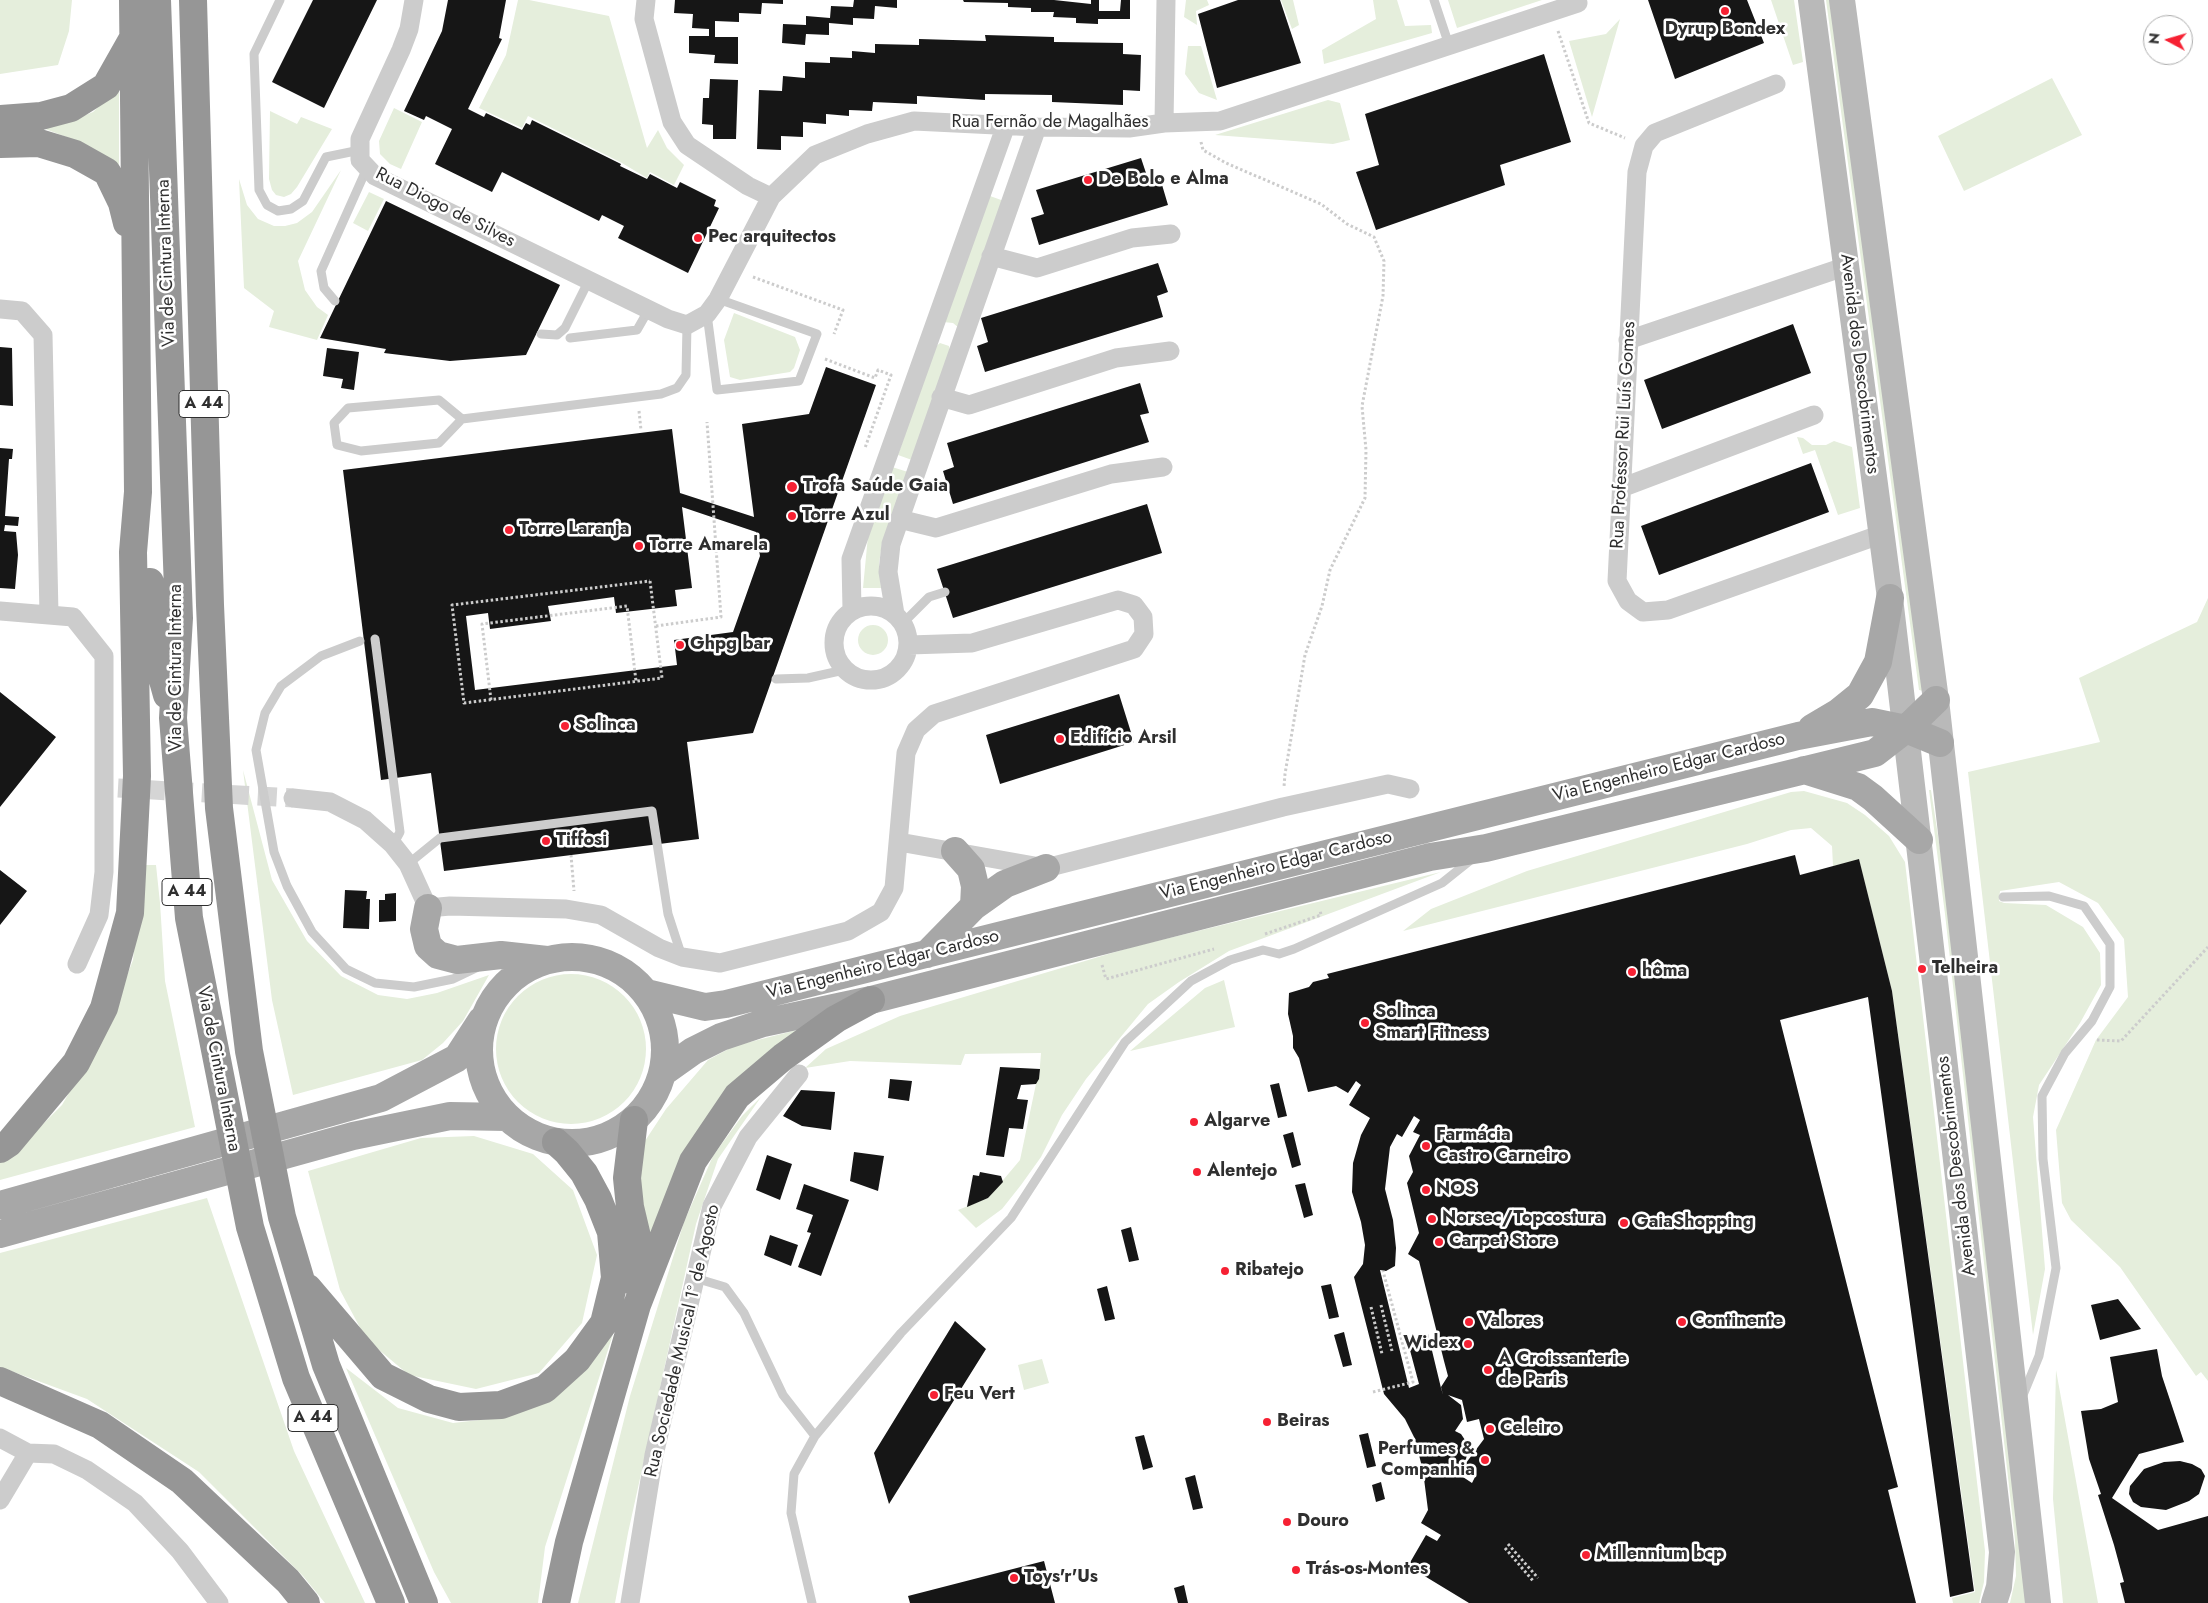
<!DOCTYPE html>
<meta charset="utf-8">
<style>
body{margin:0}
#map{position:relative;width:2208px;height:1603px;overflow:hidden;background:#fff;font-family:Jost,sans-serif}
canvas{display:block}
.north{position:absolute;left:2143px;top:15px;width:50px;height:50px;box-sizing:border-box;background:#fff;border:1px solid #acacac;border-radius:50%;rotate:276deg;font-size:14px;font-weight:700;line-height:20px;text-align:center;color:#2f2f2f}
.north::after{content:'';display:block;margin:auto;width:18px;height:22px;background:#f62133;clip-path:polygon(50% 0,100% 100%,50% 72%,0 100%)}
</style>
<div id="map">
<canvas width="2208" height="1603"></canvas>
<div class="north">N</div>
</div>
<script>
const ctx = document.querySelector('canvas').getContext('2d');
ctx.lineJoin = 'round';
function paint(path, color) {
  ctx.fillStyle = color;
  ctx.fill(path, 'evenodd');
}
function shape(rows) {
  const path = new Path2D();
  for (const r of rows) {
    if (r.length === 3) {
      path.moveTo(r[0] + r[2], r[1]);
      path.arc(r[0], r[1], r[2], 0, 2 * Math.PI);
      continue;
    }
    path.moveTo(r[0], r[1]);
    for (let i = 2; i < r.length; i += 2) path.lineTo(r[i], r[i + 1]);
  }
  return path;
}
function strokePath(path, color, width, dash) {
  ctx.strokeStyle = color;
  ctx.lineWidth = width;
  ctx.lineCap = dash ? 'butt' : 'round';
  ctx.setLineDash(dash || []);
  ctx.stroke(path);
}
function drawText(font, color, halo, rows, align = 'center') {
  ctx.font = font + ' Jost,sans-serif';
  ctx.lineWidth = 5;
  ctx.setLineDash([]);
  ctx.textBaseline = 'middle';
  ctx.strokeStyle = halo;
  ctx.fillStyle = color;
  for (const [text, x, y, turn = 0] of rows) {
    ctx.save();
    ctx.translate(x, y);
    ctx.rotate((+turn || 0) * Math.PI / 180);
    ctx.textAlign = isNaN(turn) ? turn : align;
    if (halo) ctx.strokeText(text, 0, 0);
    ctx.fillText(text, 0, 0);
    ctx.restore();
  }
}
const green = shape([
 [0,0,72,0,69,31,58,65,0,74],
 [518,0,529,0,609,16,647,148,658,130,667,148,684,165,674,185,650,172,647,178,622,163,528,116,522,128,479,108,506,55],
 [1186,0,1207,0,1209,5,1196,11,1197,25,1184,17],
 [1281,0,1293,0,1299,25,1292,29],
 [1373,0,1397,0,1405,26,1431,25,1432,33,1324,64,1322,50,1376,19],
 [1448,0,1542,0,1457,28],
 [1771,0,1794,0,1803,62,1793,65],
 [1826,0,1833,0,1923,691,1919,690],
 [1620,19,1592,117,1569,41,1606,34],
 [1188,46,1201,46,1217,100,1199,93,1185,74],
 [2052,78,2082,135,1964,191,1938,136],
 [119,87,119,174,69,138,40,127,68,122,93,112],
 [1328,100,1340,103,1350,140,1333,144,1215,135],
 [394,108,422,122,401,169,390,164,380,154,379,141],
 [270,111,297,124,301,117,332,129,297,187,291,194,284,197,276,195,272,190,269,179],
 [341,170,298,261,305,290,317,307,328,315,317,340,269,327,274,311,244,288,239,179,247,205,258,219,274,226,285,226,297,223,312,212],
 [369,192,384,199,368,231,353,223],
 [990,196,1004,201,959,328,953,323,943,322],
 [734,313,795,337,800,350,794,368,790,372,740,380,730,377,724,340],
 [940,343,949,346,950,351,912,460,898,455,934,348],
 [1797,437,1803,438,1812,445,1826,445,1834,441,1852,447,1860,508,1838,515,1815,450,1803,454],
 [892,467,908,472,882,543,879,564,881,588,863,588,868,536],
 [2208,598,2208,1381,2201,1372,2196,1376,2120,1267,2071,1220,2062,1203,2056,1130,2096,1040,2128,997,2124,939,2098,903,2059,882,2000,891,1999,901,2004,903,2046,905,2083,927,2100,953,2101,985,2080,1023,2039,1085,2033,1117,2045,1269,2033,1335,1968,772,2100,742,2079,678,2197,622],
 [873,640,15],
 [243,770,272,880,307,941,341,976,378,995,407,999,437,993,489,975,463,1021,443,1043,422,1060,293,1095,272,1000],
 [1929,790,1931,790,1950,914,2028,1603,2010,1603,2016,1576,2015,1540,1945,914],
 [1804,791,1847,803,1865,815,1889,836,1905,862,1985,1551,1984,1582,1979,1603,1953,1603,1952,1598,1975,1592,1892,991,1859,860,1833,866,1832,846,1811,828,1791,830,1747,844,1403,931,1431,909,1527,871,1791,792],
 [143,865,156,865,160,903,165,981,195,1127,0,1180,0,1162,15,1152,62,1105,107,1027,133,960],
 [1441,872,1229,951,1179,982,1148,1004,1086,1079,1062,1115,1041,1157,1021,1185,1002,1209,976,1228,958,1210,988,1198,1020,1160,1036,1084,1039,1078,1041,1053,965,1054,961,1065,850,1061,805,1068,826,1049,900,1016,1132,947],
 [571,1049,75],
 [1224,980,1235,1027,1130,1051,1205,988],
 [805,1028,776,1050,648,1244,637,1174,643,1144,666,1109,708,1060,734,1046],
 [761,1097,718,1159,696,1224,628,1533,615,1603,578,1603,630,1396,684,1222,713,1156,742,1116],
 [474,1136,533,1154,573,1190,597,1255,582,1323,539,1373,476,1389,409,1375,366,1339,340,1290,308,1171,421,1138],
 [207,1198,294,1451,365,1603,325,1603,303,1576,199,1472,87,1399,0,1367,0,1253],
 [622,1306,545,1547,538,1603,451,1603,434,1572,346,1368,398,1408,453,1423,506,1417],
 [1042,1359,1049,1383,1024,1390,1018,1365],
 [2056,1370,2098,1603,2063,1603,2053,1499]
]);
const building = shape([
 [313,0,377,0,324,108,272,82],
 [448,0,506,0,499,38,502,39,468,109,484,117,486,113,522,130,526,123,530,125,532,120,621,164,620,166,647,179,650,174,677,188,680,182,716,200,714,206,719,208,688,273,618,238,624,226,602,215,599,221,502,172,492,192,435,164,452,129,426,116,424,120,404,111,442,31],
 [675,0,783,0,783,4,762,3,761,14,739,13,739,22,715,21,715,37,738,37,738,64,714,63,715,55,689,53,689,36,709,36,709,29,692,28,693,14,674,13],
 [854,0,897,0,897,8,875,6,874,19,853,18,853,25,829,23,829,35,806,34,805,45,782,43,783,24,806,25,806,16,830,18,831,6,853,7],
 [963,0,1054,0,1091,4,1091,0,1099,0,1099,11,1120,11,1121,0,1130,0,1130,19,1098,19,1098,24,1076,23,1076,18,1053,17,1054,12,1031,12,1031,8,1008,7,1008,3,964,2],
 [1238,0,1280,0,1301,63,1217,88,1198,14],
 [1648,0,1747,0,1764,43,1675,79],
 [985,35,1054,37,1054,42,1123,43,1123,54,1141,55,1140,91,1123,90,1123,105,1052,102,1052,95,985,94,985,100,917,96,917,104,873,102,872,111,849,110,849,116,826,114,826,124,803,122,803,137,781,136,781,150,757,149,759,90,782,91,783,76,805,78,805,62,830,63,830,57,852,58,852,51,875,53,875,44,919,45,919,39,986,41],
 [1544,54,1571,142,1500,165,1505,185,1376,230,1356,172,1379,165,1365,114],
 [710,79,738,80,736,139,713,139,713,125,702,124,703,98,709,98],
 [1141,158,1149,182,1160,178,1168,205,1039,245,1031,218,1044,214,1036,190],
 [386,201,560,285,526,355,450,361,384,353,386,349,320,338],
 [1158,263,1168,292,1157,296,1163,317,985,372,977,346,988,342,981,318],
 [1793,324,1811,373,1662,429,1644,380],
 [0,347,12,348,13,406,0,405],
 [327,348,359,352,354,390,341,388,343,379,323,376],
 [826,367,876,385,753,733,687,742,699,839,444,871,431,773,381,780,343,470,672,429,680,493,754,517,742,424,809,414],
 [682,507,756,532,760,556,733,632,674,640,677,665,475,690,466,616,488,613,490,629,551,621,548,606,614,597,616,613,677,606,675,590,692,588],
 [1140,383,1149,413,1140,415,1149,442,953,504,943,471,954,467,947,443],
 [0,448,13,449,12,459,9,459,5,516,19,517,18,526,5,525,4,531,16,532,18,555,15,589,0,588],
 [1811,463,1829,512,1659,575,1641,526],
 [1147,504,1162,553,953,618,937,569],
 [0,692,56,737,0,807],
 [1119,694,1134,742,1000,784,986,735],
 [1795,855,1800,875,1859,859,1892,991,1974,1591,1950,1597,1868,997,1780,1020,1898,1487,1888,1490,1916,1603,1469,1603,1408,1566,1426,1535,1437,1541,1441,1535,1421,1523,1428,1510,1423,1471,1415,1439,1405,1419,1384,1394,1354,1277,1363,1264,1365,1245,1361,1222,1352,1192,1353,1163,1361,1135,1370,1118,1349,1105,1361,1085,1356,1081,1348,1093,1336,1086,1308,1092,1299,1058,1293,1048,1293,1036,1288,1014,1289,993,1309,987,1313,982,1329,978,1327,974],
 [1414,1116,1420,1120,1413,1132,1420,1135,1409,1156,1413,1172,1407,1183,1419,1233,1408,1254,1419,1261,1444,1361,1448,1376,1441,1387,1443,1395,1441,1388,1428,1334,1407,1339,1419,1384,1409,1388,1380,1270,1386,1271,1395,1266,1396,1248,1393,1220,1385,1189,1390,1147,1397,1134,1402,1137],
 [1448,1395,1462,1400,1467,1422,1479,1419,1484,1439,1460,1471,1473,1471,1475,1477,1472,1483,1451,1469,1462,1464,1466,1459,1469,1446,1461,1434,1455,1431,1463,1419,1461,1405],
 [0,870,27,891,0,925],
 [345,890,367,891,366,899,370,899,369,929,343,928],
 [396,893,396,921,379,922,379,900,385,900,385,894],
 [1000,1067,1040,1069,1039,1079,1036,1084,1021,1085,1017,1099,1028,1100,1023,1129,1009,1128,1004,1157,986,1155],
 [890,1079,912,1081,909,1101,888,1098],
 [1279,1083,1287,1116,1278,1118,1270,1085],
 [801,1090,835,1092,831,1130,802,1126,783,1116],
 [1293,1132,1301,1165,1292,1168,1283,1135],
 [854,1152,884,1156,878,1191,850,1181],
 [767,1155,792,1164,780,1200,756,1190],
 [980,1172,1001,1176,1003,1182,988,1198,967,1207,973,1175,979,1176],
 [1305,1183,1313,1215,1304,1218,1295,1185],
 [804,1184,849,1200,821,1276,798,1267,811,1233,807,1232,813,1215,796,1209],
 [1131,1227,1139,1260,1129,1262,1121,1230],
 [770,1235,798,1245,791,1266,764,1255],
 [1331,1284,1339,1317,1329,1319,1321,1286],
 [1107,1286,1115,1319,1105,1321,1097,1289],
 [2118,1299,2141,1329,2100,1340,2091,1305],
 [955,1321,986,1349,889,1504,874,1453],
 [1344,1332,1352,1365,1343,1367,1334,1335],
 [2157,1349,2162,1376,2184,1442,2139,1454,2112,1498,2158,1530,2208,1516,2208,1603,2125,1603,2120,1583,2124,1582,2114,1545,2098,1495,2101,1494,2089,1459,2081,1411,2101,1409,2118,1402,2110,1357],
 [1368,1433,1376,1466,1367,1468,1359,1435],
 [1144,1435,1153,1467,1143,1470,1135,1437],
 [2180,1461,2192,1464,2201,1469,2205,1476,2199,1494,2189,1501,2166,1510,2141,1507,2133,1502,2129,1494,2130,1486,2144,1469,2164,1462],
 [1195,1475,1203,1508,1193,1510,1185,1478],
 [1381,1482,1385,1499,1376,1502,1372,1485],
 [1044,1561,1055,1603,910,1603,908,1596],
 [1184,1585,1188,1603,1178,1603,1174,1588]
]);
const minorTunnel = shape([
 [118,788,293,798]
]);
const path = shape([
 [1558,31,1589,123,1625,138],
 [1201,142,1203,150,1226,163,1321,204,1347,224,1374,237,1384,261,1383,296,1362,406,1366,450,1365,498,1330,570,1322,606,1305,655,1285,774,1284,787],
 [753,277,843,310,834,334],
 [825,359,875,378,878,370,891,375,865,448],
 [639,411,641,430],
 [650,581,662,678,464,703,452,605,650,581],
 [656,626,721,617,707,422],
 [491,700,482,624,627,606,636,681],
 [571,855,574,891],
 [1265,934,1321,915,1320,910],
 [1102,965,1106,979,1214,949],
 [2097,1040,2121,1041,2208,947],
 [1381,1305,1392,1351],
 [1371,1307,1382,1354],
 [1373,1392,1413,1382,1383,1271],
 [1508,1544,1538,1578],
 [1505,1548,1534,1582]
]);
const service = shape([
 [280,0,254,54,259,190,267,205,278,211,291,209,303,201,326,157,360,150],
 [1434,0,1449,45],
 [335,301,324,288,321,271,367,168],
 [707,314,717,390,799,381,817,334,718,299],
 [541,334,557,335,565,328,589,280],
 [570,338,637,330,649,309],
 [462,419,439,400,348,408,334,423,337,445,361,451,439,443,462,419,661,394,677,388,686,375,687,325],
 [903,623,929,597,945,592],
 [375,639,400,832,393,845],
 [360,641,321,656,281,686,265,713,256,750,274,852,287,886,312,932,346,969,375,983,414,987,453,979,476,968],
 [776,679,808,678,844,670],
 [408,864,440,838,652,811,668,914,682,957],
 [2003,897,2049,896,2084,906,2110,944,2110,987,2092,1021,2065,1053,2042,1096,2043,1159,2056,1268,2039,1356,2023,1395],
 [695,1278,725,1287,744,1313,783,1395,815,1436],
 [812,1603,791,1513,794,1474,815,1436,901,1333,1011,1218,1125,1042,1191,981,1230,960,1263,950,1279,954,1294,949,1442,883,1472,859]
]);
const minor = shape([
 [414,0,409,29,401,50,360,139,360,160,375,176,668,319,687,325,707,314,718,299,771,197,815,155,867,134,914,121,1037,127,1129,128,1164,123,1220,121,1578,3],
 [646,0,644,19,672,122,687,145,748,186,771,197],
 [1776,84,1655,133,1644,146,1637,172,1617,581,1628,601,1643,612,1668,610,1882,534],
 [1164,123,1166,0],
 [991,256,1037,268,1132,238,1171,234],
 [0,309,22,311,43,335,49,614],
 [1628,340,1847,266],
 [941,397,969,405,1116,358,1170,351],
 [1621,488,1814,415],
 [899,519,936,528,1111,474,1163,467],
 [871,643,37],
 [852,610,851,559,1006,125],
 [0,611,73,617,104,656,104,872,99,915,77,964],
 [895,614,888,572,891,544,1037,127],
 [293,798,330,802,365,820,393,845,408,864,428,908,450,906,566,909,601,915,659,948,682,957,720,963,848,931,881,912,894,888,906,753,916,730,934,714,1134,649,1144,634,1143,617,1134,605,1118,600,972,643,909,645],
 [899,842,1046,868,1283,807,1388,784,1410,789],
 [0,1438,28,1453,54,1454,87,1470,135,1503,180,1551,219,1603],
 [0,1500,28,1453],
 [630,1603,654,1455,712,1206,748,1137,799,1074]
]);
const secondary = shape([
 [1811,0,1890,598,2002,1552,1999,1587,1994,1603],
 [1842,0,1936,700,2038,1603]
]);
const primary = shape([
 [1812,728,1839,712,1860,695,1878,662,1890,598],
 [1804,770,1858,787,1873,798,1919,840],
 [974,906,1005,884,1046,868],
 [428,908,424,929,428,946,438,955,457,960,501,955,547,960],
 [927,954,974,906,975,886,971,869,955,851],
 [572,1050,93],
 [647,993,705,1007,726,1004,1798,736,1872,722,1906,729,1940,743],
 [662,1073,693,1051,721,1037,763,1023,871,1000,1430,857,1486,848,1875,753,1906,729,1936,700],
 [0,1205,381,1098,457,1058,481,1021],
 [0,1234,353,1136,450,1116,507,1117]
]);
const motorway = shape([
 [157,0,179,618,173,718,189,918,250,1227,296,1378,391,1603],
 [193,0,210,605,219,808,249,1051,282,1217,326,1365,424,1603],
 [0,119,41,116,71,108,106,86,132,40],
 [0,144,39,143,75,154,107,172,122,203,127,223],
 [150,582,157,659,167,695],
 [634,1120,627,1178,630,1207,639,1245,638,1286],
 [0,1149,9,1143,76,1063,104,1008,130,913,137,776,133,552,138,492,133,0],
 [308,1288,383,1376,429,1399,459,1407,501,1405,545,1389,577,1360,604,1323,615,1278,611,1232,598,1199,584,1173,567,1152,556,1142],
 [0,1381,100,1425,182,1481,288,1581,306,1603],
 [556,1603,569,1542,637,1305,693,1161,737,1096,783,1057,836,1019,871,1000]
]);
const markers = [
 [1725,11,5,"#f62133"],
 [1088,180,5,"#f62133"],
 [698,238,5,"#f62133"],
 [792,487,6,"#f62133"],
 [792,516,5,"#f62133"],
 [509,530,5,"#f62133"],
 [639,546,5,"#f62133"],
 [680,645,5,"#f62133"],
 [565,726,5,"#f62133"],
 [1060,739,5,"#f62133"],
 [546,841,5,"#f62133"],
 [1922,969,5,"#f62133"],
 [1632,972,5,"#f62133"],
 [1365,1023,5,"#f62133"],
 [1194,1122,5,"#f62133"],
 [1426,1146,5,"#f62133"],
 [1197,1172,5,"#f62133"],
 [1426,1190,5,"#f62133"],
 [1432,1219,5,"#f62133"],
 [1624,1223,5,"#f62133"],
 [1439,1242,5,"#f62133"],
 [1225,1271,5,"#f62133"],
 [1469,1322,5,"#f62133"],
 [1682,1322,5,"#f62133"],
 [1468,1344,5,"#f62133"],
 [1488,1370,5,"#f62133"],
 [934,1395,5,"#f62133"],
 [1267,1422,5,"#f62133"],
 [1490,1429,5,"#f62133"],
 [1485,1460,5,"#f62133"],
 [1287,1522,5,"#f62133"],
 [1586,1555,5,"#f62133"],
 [1296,1570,5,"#f62133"],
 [1014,1578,5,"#f62133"]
];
const shields = [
 [204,404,50],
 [187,892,50],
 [313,1418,50]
];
const shieldNames = [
 ["A 44",204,404],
 ["A 44",187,892],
 ["A 44",313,1418]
];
const poiNames = [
 ["Dyrup Bondex",1725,30,"center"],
 ["De Bolo e Alma",1098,180],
 ["Pec arquitectos",708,238],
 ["Trofa Saúde Gaia",803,487],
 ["Torre Azul",802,516],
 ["Torre Laranja",519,530],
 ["Torre Amarela",649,546],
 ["Ghpg bar",690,645],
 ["Solinca",575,726],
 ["Edifício Arsil",1070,739],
 ["Tiffosi",556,841],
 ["Telheira",1932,969],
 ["hôma",1642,972],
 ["Solinca",1375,1013],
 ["Smart Fitness",1375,1034],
 ["Algarve",1204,1122],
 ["Farmácia",1436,1136],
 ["Castro Carneiro",1436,1157],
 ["Alentejo",1207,1172],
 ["NOS",1436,1190],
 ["Norsec/Topcostura",1442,1219],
 ["GaiaShopping",1634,1223],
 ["Carpet Store",1449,1242],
 ["Ribatejo",1235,1271],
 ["Valores",1479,1322],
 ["Continente",1692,1322],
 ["Widex",1458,1344,"right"],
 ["A Croissanterie",1498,1360],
 ["de Paris",1498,1381],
 ["Feu Vert",944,1395],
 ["Beiras",1277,1422],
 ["Celeiro",1500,1429],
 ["Perfumes &",1475,1450,"right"],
 ["Companhia",1475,1471,"right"],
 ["Douro",1297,1522],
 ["Millennium bcp",1596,1555],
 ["Trás-os-Montes",1306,1570],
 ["Toys'r'Us",1024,1578]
];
const streetNames = [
 ["Rua Fernão de Magalhães",1050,123],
 ["Rua Diogo de Silves",445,208,27],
 ["Via de Cintura Interna",167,263,-92],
 ["Avenida dos Descobrimentos",1859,364,83],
 ["Rua Professor Rui Luís Gomes",1624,435,-87],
 ["Via de Cintura Interna",177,668,-90],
 ["Via Engenheiro Edgar Cardoso",1669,768,-14],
 ["Via Engenheiro Edgar Cardoso",1276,866,-14],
 ["Via Engenheiro Edgar Cardoso",883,965,-14],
 ["Via de Cintura Interna",218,1069,79],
 ["Avenida dos Descobrimentos",1957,1166,-97],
 ["Rua Sociedade Musical 1º de Agosto",683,1341,-77]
];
paint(green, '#e5eedc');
paint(building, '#161616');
strokePath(minorTunnel, '#d5d5d5', 19, [19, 9]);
strokePath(path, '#ccc', 3, [2.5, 2.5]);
strokePath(service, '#ccc', 9);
strokePath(minor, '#ccc', 19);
strokePath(secondary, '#b9b9b9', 26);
strokePath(primary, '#a7a7a7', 28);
strokePath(motorway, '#969696', 28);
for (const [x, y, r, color] of markers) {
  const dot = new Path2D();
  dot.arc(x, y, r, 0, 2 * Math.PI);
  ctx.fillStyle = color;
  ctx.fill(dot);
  strokePath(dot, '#fff', 2);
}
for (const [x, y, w] of shields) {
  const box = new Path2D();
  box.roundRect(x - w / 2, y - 13.5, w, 27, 4);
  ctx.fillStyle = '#fff';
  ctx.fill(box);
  strokePath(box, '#2f2f2f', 1);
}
drawText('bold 16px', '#2f2f2f', null, shieldNames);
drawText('bold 18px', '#2f2f2f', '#fff', poiNames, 'left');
drawText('18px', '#2f2f2f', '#fff', streetNames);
</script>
